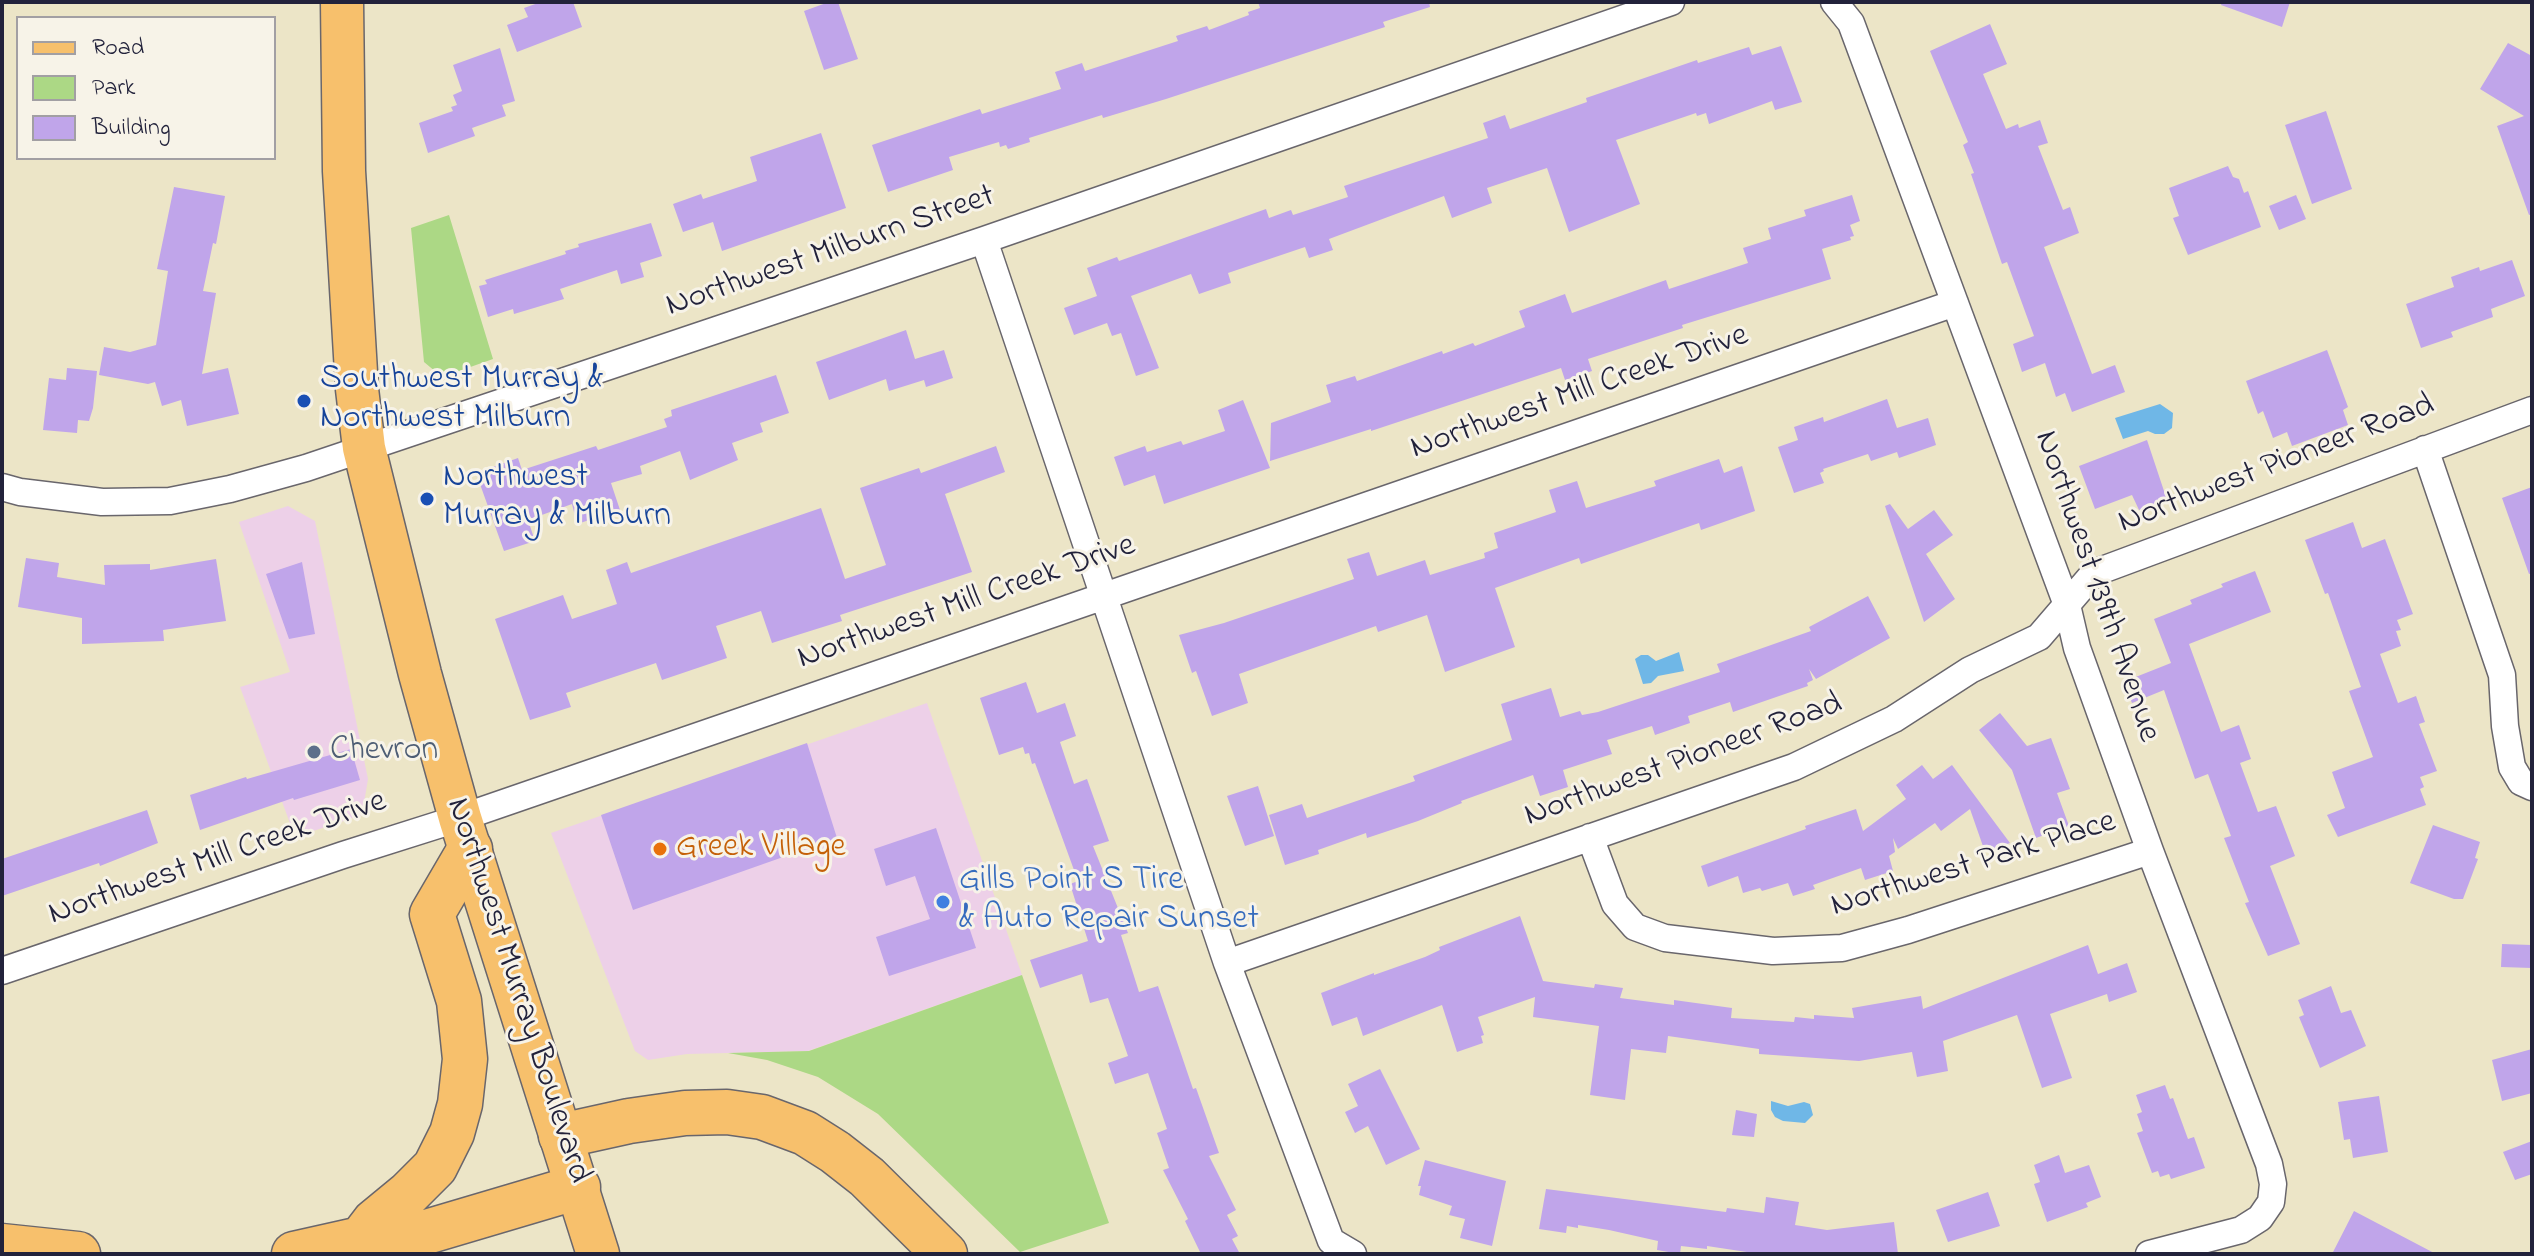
<!DOCTYPE html>
<style>
body{margin:0}
#map{position:relative;width:2534px;height:1256px;overflow:hidden;background:#ece5c7;font-family:"Indie Flower",sans-serif}
canvas{display:block}
.frame{position:absolute;inset:0;border:4px solid #22223b;pointer-events:none}
.legend{position:absolute;left:16px;top:16px;width:260px;height:144px;box-sizing:border-box;background:#f7f3e8;border:2px solid #a29fa3;margin:0;padding:10px 14px;list-style:none;font-size:24px;color:#22223b}
.legend li{display:flex;align-items:center;gap:16px;height:40px}
.legend b{width:40px;border:2px solid #a29fa3}
</style>
<div id="map">
<canvas width="2534" height="1256"></canvas>
<div class="frame"></div>
<ul class="legend">
<li><b style="height:10px;background:#f7c06c"></b>Road</li>
<li><b style="height:22px;background:#acd885"></b>Park</li>
<li><b style="height:22px;background:#c0a5ea"></b>Building</li>
</ul>
</div>
<script>
const ctx = document.querySelector('canvas').getContext('2d');
ctx.lineJoin = 'round';
function paint(path, color) {
  ctx.fillStyle = color;
  ctx.fill(path, 'evenodd');
}
function shape(rows) {
  const path = new Path2D();
  for (const r of rows) {
    path.moveTo(r[0], r[1]);
    for (let i = 2; i < r.length; i += 2) path.lineTo(r[i], r[i + 1]);
  }
  return path;
}
function strokePath(path, color, width, dash) {
  ctx.strokeStyle = color;
  ctx.lineWidth = width;
  ctx.lineCap = dash ? 'butt' : 'round';
  ctx.setLineDash(dash || []);
  ctx.stroke(path);
}
function drawText(font, color, halo, rows, align = 'center') {
  ctx.font = font + ' "Indie Flower",sans-serif';
  ctx.lineWidth = 6;
  ctx.setLineDash([]);
  ctx.textBaseline = 'middle';
  ctx.strokeStyle = halo;
  ctx.fillStyle = color;
  for (const [text, x, y, turn = 0] of rows) {
    ctx.save();
    ctx.translate(x, y);
    ctx.rotate((+turn || 0) * Math.PI / 180);
    ctx.textAlign = isNaN(turn) ? turn : align;
    if (halo) ctx.strokeText(text, 0, 0);
    ctx.fillText(text, 0, 0);
    ctx.restore();
  }
}
const built = shape([
 [288,506,315,521,368,779,362,815,295,837,240,687,290,672,239,522],
 [927,703,1022,975,808,1051,687,1054,648,1060,635,1051,551,833]
]);
const green = shape([
 [449,215,493,359,442,377,424,362,411,228],
 [1022,975,1109,1223,1020,1252,878,1114,818,1077,767,1060,728,1053,809,1051]
]);
const water = shape([
 [2160,404,2173,413,2172,428,2164,434,2155,434,2148,431,2123,439,2115,418],
 [1679,652,1684,671,1658,676,1651,683,1643,684,1635,659,1641,655,1648,655,1656,661],
 [1771,1101,1788,1106,1804,1102,1810,1104,1813,1115,1805,1123,1783,1121,1775,1117,1771,1110]
]);
const building = shape([
 [541,2,573,2,582,27,517,52,507,25,528,17,524,8],
 [829,2,838,2,858,59,824,70,804,11],
 [1258,2,1429,2,1430,7,1383,22,1385,27,1166,99,1103,118,1102,115,1029,138,1030,142,1008,149,1006,145,1000,147,999,142,949,157,953,170,888,192,872,145,980,109,982,114,1061,89,1055,72,1082,63,1085,71,1178,41,1176,36,1207,26,1209,30,1249,15,1248,12,1260,8],
 [2222,2,2290,2,2282,27,2221,5],
 [1990,24,2007,64,1983,74,2006,129,2018,124,2019,128,2040,120,2048,143,2038,146,2063,210,2070,207,2079,233,2044,247,2092,374,2115,365,2125,392,2072,412,2065,393,2056,397,2045,363,2022,372,2013,344,2034,336,2007,262,2002,264,1971,174,1974,173,1963,145,1968,142,1930,51],
 [2508,43,2532,56,2532,214,2529,215,2497,126,2524,116,2480,89],
 [1781,46,1802,102,1775,110,1772,101,1709,124,1706,113,1697,116,1696,113,1616,140,1640,204,1569,232,1547,168,1487,188,1492,203,1452,218,1444,196,1329,239,1333,250,1309,258,1305,247,1228,273,1231,283,1199,294,1191,274,1131,296,1159,368,1136,376,1121,333,1112,336,1107,323,1074,335,1064,308,1097,296,1087,268,1117,257,1119,261,1266,209,1269,218,1291,210,1293,215,1348,197,1344,186,1488,138,1483,123,1505,115,1510,129,1587,102,1586,98,1697,60,1698,63,1749,47,1752,55],
 [500,48,515,101,502,105,506,116,472,128,475,136,428,153,419,123,453,111,451,107,457,105,453,95,462,91,453,65],
 [2326,111,2352,189,2312,204,2285,125],
 [821,133,846,208,722,251,713,222,683,232,673,204,701,194,703,199,757,181,750,157],
 [2228,166,2233,177,2239,179,2244,193,2248,191,2261,227,2188,255,2173,218,2179,216,2169,188],
 [174,187,225,196,216,244,213,243,203,291,216,293,202,374,228,368,239,414,187,426,181,400,162,406,155,382,148,384,99,375,104,347,130,352,156,345,168,271,157,269],
 [1852,195,1860,221,1850,225,1854,236,1850,237,1851,240,1822,249,1831,279,1682,325,1683,328,1588,359,1592,371,1565,380,1561,368,1371,431,1371,429,1270,461,1271,423,1331,402,1326,385,1355,376,1357,381,1442,351,1443,354,1473,343,1475,346,1525,327,1519,311,1565,294,1572,313,1666,280,1669,289,1748,263,1743,248,1771,239,1768,228,1806,216,1804,210],
 [2296,195,2306,219,2279,230,2269,206],
 [651,223,662,256,640,263,644,277,621,284,617,270,560,289,564,299,514,314,513,309,488,317,479,286,487,284,485,280,566,254,565,251,579,247,578,244],
 [2512,260,2525,296,2491,309,2493,317,2451,332,2453,337,2421,348,2406,304,2454,287,2451,277,2479,267,2480,271],
 [906,330,915,359,944,350,953,378,926,387,924,380,889,391,886,379,829,400,816,362],
 [2327,350,2348,407,2343,410,2348,425,2292,446,2287,432,2273,438,2263,411,2258,414,2246,381],
 [67,368,97,371,93,408,89,421,78,420,77,433,43,430,49,378,66,380],
 [776,375,789,413,760,423,763,432,732,443,738,460,690,480,680,451,640,466,642,474,611,483,620,510,577,524,572,504,528,520,535,541,504,551,476,473,518,458,522,470,596,446,598,450,667,427,664,419,672,416,671,410],
 [1887,399,1897,428,1928,418,1936,445,1899,458,1897,452,1871,461,1868,454,1823,469,1824,471,1820,473,1824,483,1794,493,1778,447,1798,440,1794,427,1823,417,1824,422],
 [1243,400,1270,468,1164,504,1155,475,1124,486,1114,457,1145,446,1147,452,1181,441,1183,445,1225,431,1218,410],
 [2147,440,2167,500,2139,510,2132,495,2095,509,2079,466],
 [996,446,1005,472,945,494,972,572,840,615,842,621,772,643,761,611,716,626,727,658,662,680,656,663,566,693,571,707,530,720,495,619,563,595,572,619,617,604,606,570,627,562,631,573,821,508,845,579,886,565,860,488,919,468,921,473],
 [1719,459,1724,473,1742,466,1755,511,1701,530,1699,523,1581,564,1579,558,1495,588,1515,647,1445,672,1427,615,1378,632,1376,626,1239,674,1248,703,1212,716,1196,671,1192,673,1179,635,1224,623,1354,579,1347,559,1369,552,1377,576,1425,560,1430,575,1485,558,1484,553,1498,548,1494,533,1556,512,1549,490,1577,481,1586,508,1656,486,1654,481],
 [2532,487,2532,573,2529,574,2502,498],
 [1890,504,1908,529,1934,510,1953,535,1926,554,1955,599,1924,622,1885,506],
 [2353,522,2362,548,2385,539,2413,614,2397,620,2401,630,2396,631,2401,646,2380,654,2398,703,2416,696,2425,722,2419,724,2437,771,2420,777,2424,787,2420,789,2426,805,2338,837,2327,815,2345,808,2332,772,2373,757,2349,691,2361,687,2328,593,2325,594,2305,540],
 [26,558,59,563,57,577,105,585,104,565,150,564,150,570,216,559,226,621,163,630,164,641,82,644,82,618,18,607],
 [302,562,315,634,289,639,266,574],
 [2255,571,2271,612,2189,644,2221,732,2239,725,2251,759,2240,763,2258,812,2276,806,2295,856,2270,866,2300,944,2268,956,2245,903,2249,902,2224,838,2231,836,2208,774,2195,779,2164,690,2132,703,2123,682,2171,663,2154,619,2192,604,2190,600,2223,587,2221,584],
 [1868,596,1890,638,1816,679,1809,669,1813,680,1807,683,1808,686,1733,712,1730,702,1688,716,1690,723,1655,735,1652,726,1607,740,1612,754,1563,770,1568,787,1540,796,1533,775,1461,801,1462,803,1418,821,1367,838,1366,833,1318,850,1319,854,1285,865,1269,815,1302,804,1307,818,1415,781,1413,776,1512,740,1501,704,1551,688,1560,717,1580,711,1582,715,1598,712,1720,672,1717,664,1811,631,1809,627],
 [1026,682,1037,713,1065,703,1076,736,1060,742,1074,784,1087,779,1109,841,1093,846,1128,933,1121,935,1139,992,1158,986,1193,1089,1196,1088,1219,1153,1209,1156,1236,1210,1227,1215,1238,1236,1232,1239,1240,1254,1201,1254,1185,1221,1188,1219,1163,1170,1169,1168,1157,1133,1167,1129,1148,1073,1115,1084,1108,1063,1128,1056,1108,998,1090,1003,1082,974,1040,988,1030,960,1088,941,1070,884,1078,881,1035,763,1032,764,1029,753,1025,754,1023,747,999,755,980,698],
 [2000,713,2027,746,2051,738,2070,789,2057,793,2069,826,2036,838,2012,770,1979,730],
 [807,743,837,838,633,910,601,815],
 [351,749,360,780,294,800,293,798,200,830,190,795,246,777,247,779],
 [1922,765,1933,779,1952,765,2010,843,1985,852,1970,809,1941,831,1935,823,1898,849,1893,838,1895,852,1889,856,1893,871,1865,880,1861,868,1813,885,1815,889,1793,896,1788,883,1762,891,1760,888,1743,893,1738,876,1708,887,1701,866,1806,829,1805,826,1856,809,1863,831,1906,799,1896,785],
 [1258,786,1274,836,1245,846,1227,796],
 [147,810,158,843,100,866,99,863,2,896,2,859],
 [2433,825,2480,842,2475,858,2478,859,2463,899,2454,899,2410,883],
 [936,828,976,948,889,976,876,937,930,919,915,876,886,886,874,849],
 [1520,916,1543,981,1594,988,1595,984,1623,988,1620,998,1674,1005,1674,1000,1732,1008,1731,1018,1794,1022,1795,1017,1814,1019,1814,1015,1854,1018,1852,1008,1921,996,1923,1009,2088,945,2098,974,2127,963,2137,992,2109,1002,2107,994,2050,1014,2072,1078,2042,1088,2017,1015,1943,1041,1948,1071,1917,1077,1912,1052,1859,1061,1759,1054,1759,1049,1668,1036,1666,1053,1631,1049,1625,1100,1590,1095,1599,1026,1533,1017,1535,997,1478,1017,1484,1035,1481,1036,1483,1043,1457,1052,1442,1005,1363,1036,1357,1017,1332,1026,1321,993,1374,973,1374,975,1425,957,1440,950,1439,947],
 [2502,944,2532,945,2532,968,2501,967],
 [2331,986,2341,1013,2351,1010,2366,1046,2320,1068,2299,1017,2304,1015,2298,1000],
 [2532,1049,2532,1093,2502,1101,2492,1060],
 [1380,1069,1420,1149,1386,1165,1368,1126,1355,1133,1345,1112,1358,1106,1348,1084],
 [2165,1085,2170,1099,2173,1098,2188,1139,2194,1137,2205,1168,2171,1179,2169,1174,2160,1177,2158,1171,2152,1173,2137,1133,2143,1131,2137,1114,2142,1112,2136,1095],
 [2379,1096,2388,1152,2353,1158,2350,1139,2344,1140,2338,1102],
 [1736,1110,1757,1114,1754,1137,1732,1135],
 [2532,1141,2532,1174,2515,1180,2503,1152],
 [2059,1155,2065,1173,2089,1165,2101,1197,2086,1203,2088,1207,2047,1222,2034,1184,2040,1182,2034,1165],
 [1425,1160,1506,1181,1492,1246,1460,1238,1465,1219,1449,1215,1452,1206,1419,1195,1421,1186,1418,1186],
 [1546,1189,1726,1212,1727,1208,1764,1213,1766,1197,1799,1202,1795,1225,1827,1230,1894,1222,1898,1254,1760,1254,1707,1246,1707,1249,1681,1246,1680,1254,1657,1250,1658,1241,1609,1230,1578,1225,1578,1228,1567,1226,1566,1233,1539,1229],
 [1988,1192,2000,1226,1948,1242,1936,1210],
 [2354,1211,2436,1254,2332,1254]
]);
const minor = shape([
 [1834,2,1851,23,2067,605,2077,648,2150,851,2269,1164,2273,1184,2271,1202,2260,1218,2241,1230,2149,1254],
 [984,240,1227,963,1331,1241,1353,1254],
 [2425,449,2502,675,2505,726,2512,767,2521,782,2532,787],
 [2,487,20,492,102,502,170,501,230,489,306,468,984,240,1671,2],
 [1590,837,1615,904,1635,927,1665,938,1773,951,1842,948,1908,930,2150,851],
 [1227,963,1794,767,1894,719,1970,670,2039,637,2094,573,2532,410],
 [2,971,343,855,460,818,1955,303]
]);
const primary = shape([
 [342,2,344,171,357,389,364,448,420,674,460,818,598,1254]
]);
const motorway = shape([
 [561,1136,629,1121,685,1113,727,1112,762,1117,805,1133,835,1152,867,1177,945,1254],
 [361,1239,374,1222,408,1194,435,1167,452,1133,460,1104,465,1059,459,1001,432,914,470,849],
 [2,1246,78,1254],
 [294,1254,361,1239,389,1243,578,1187]
]);
const markers = [
 [304,401,8,"#1a4fb4"],
 [427,499,8,"#1a4fb4"],
 [314,752,8,"#5c6f8a"],
 [660,849,8,"#e8710a"],
 [943,902,8,"#3f7fe0"]
];
const streetNames = [
 ["Northwest Milburn Street",831,253,-19],
 ["Northwest Mill Creek Drive",1580,394,-19],
 ["Northwest Pioneer Road",2277,466,-21],
 ["Northwest 139th Avenue",2095,587,71],
 ["Northwest Mill Creek Drive",967,604,-19],
 ["Northwest Pioneer Road",1684,762,-20],
 ["Northwest Mill Creek Drive",218,860,-19],
 ["Northwest Park Place",1974,866,-17],
 ["Northwest Murray Boulevard",516,991,72]
];
const transitNames = [
 ["Southwest Murray &",320,381],
 ["Northwest Milburn",320,420],
 ["Northwest",443,479],
 ["Murray & Milburn",443,518]
];
const serviceNames = [
 ["Chevron",330,752]
];
const foodNames = [
 ["Greek Village",676,849]
];
const shopNames = [
 ["Gills Point S Tire",959,882],
 ["& Auto Repair Sunset",959,921]
];
paint(built, '#edd0e8');
paint(green, '#acd885');
paint(water, '#6fb7e7');
paint(building, '#c0a5ea');
strokePath(minor, '#69666c', 29);
strokePath(primary, '#69666c', 45);
strokePath(motorway, '#69666c', 47);
strokePath(minor, '#fff', 26);
strokePath(primary, '#f7c06c', 42);
strokePath(motorway, '#f7c06c', 44);
for (const [x, y, r, color] of markers) {
  const dot = new Path2D();
  dot.arc(x, y, r, 0, 2 * Math.PI);
  ctx.fillStyle = color;
  ctx.fill(dot);
  strokePath(dot, '#f7f3e8', 3);
}
drawText('34px', '#22223b', '#f7f3e8', streetNames);
drawText('34px', '#164399', '#f7f3e8', transitNames, 'left');
drawText('34px', '#4e5e75', '#f7f3e8', serviceNames, 'left');
drawText('34px', '#c56008', '#f7f3e8', foodNames, 'left');
drawText('34px', '#366cbe', '#f7f3e8', shopNames, 'left');
</script>
